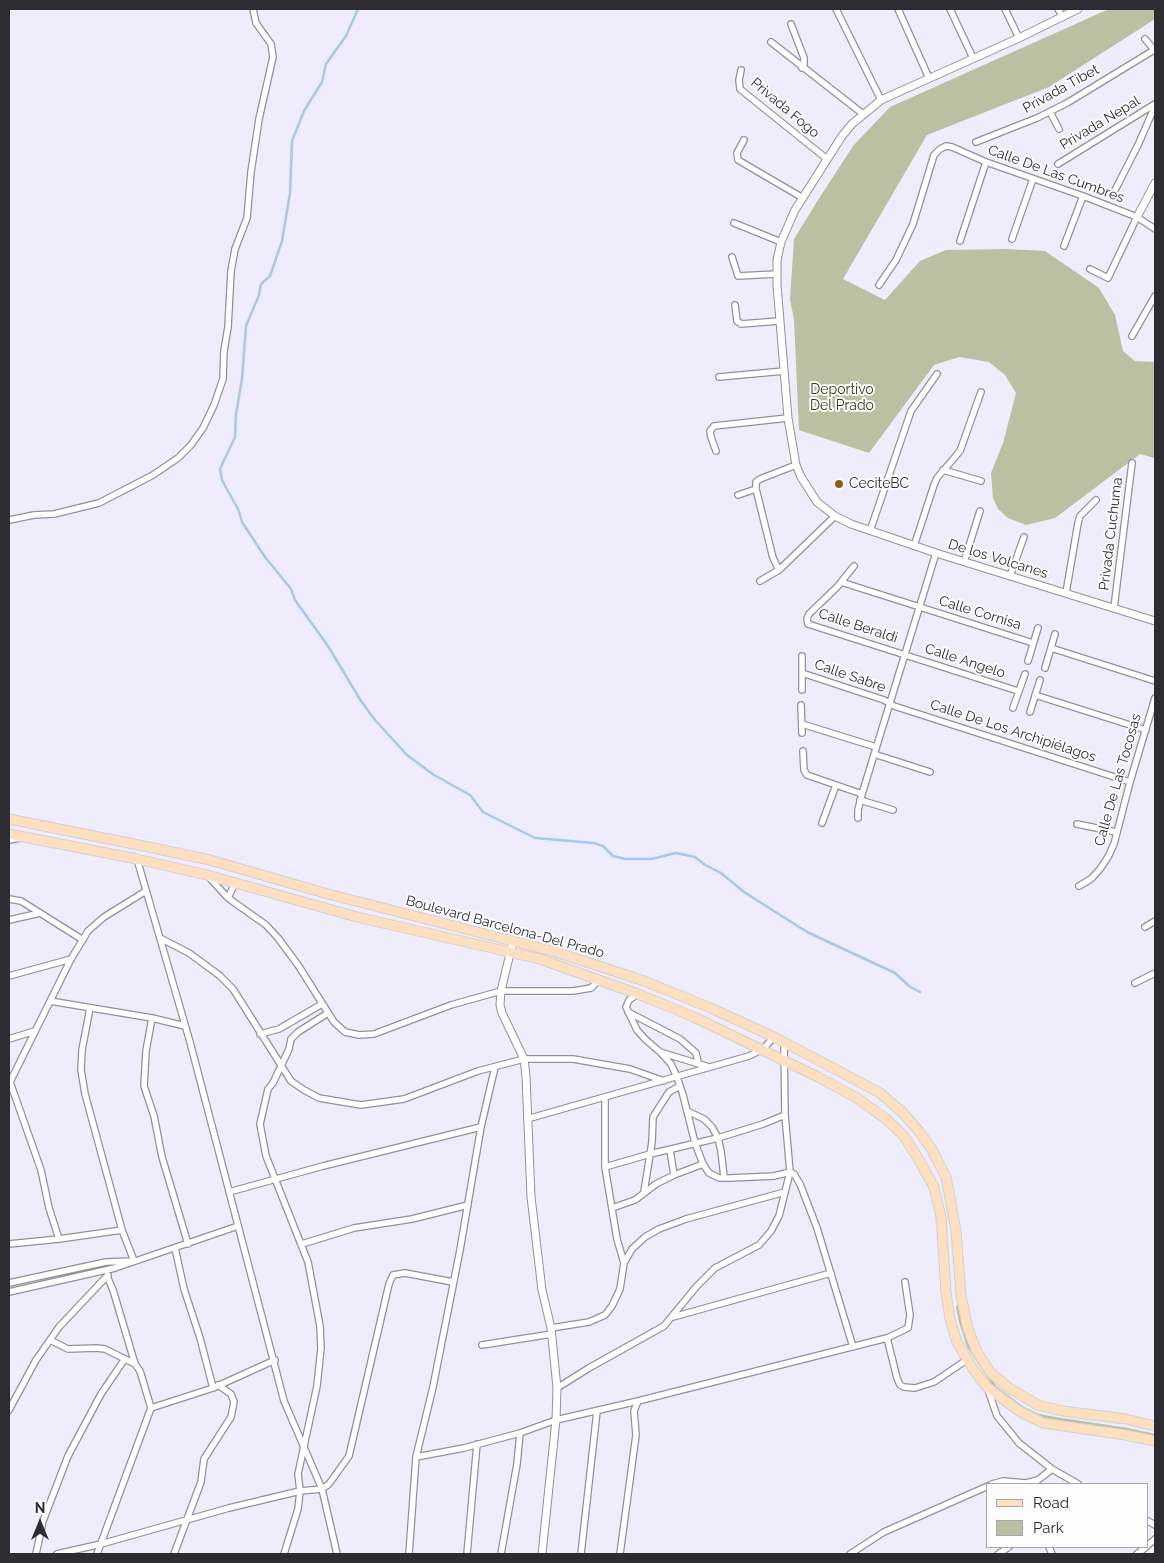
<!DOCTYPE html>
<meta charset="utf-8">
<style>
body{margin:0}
#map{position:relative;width:1164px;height:1563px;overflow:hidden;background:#efecfb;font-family:Raleway,sans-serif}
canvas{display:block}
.frame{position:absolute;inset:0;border:10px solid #2d2c32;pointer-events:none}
.legend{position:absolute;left:986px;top:1483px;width:162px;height:65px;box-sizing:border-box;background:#fcfbfe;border:1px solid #a9a8ac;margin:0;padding:6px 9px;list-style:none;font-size:15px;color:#2d2c32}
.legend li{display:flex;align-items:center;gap:10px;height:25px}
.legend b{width:25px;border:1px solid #a9a8ac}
.north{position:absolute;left:15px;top:1498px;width:50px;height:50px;-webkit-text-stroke:4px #fcfbfe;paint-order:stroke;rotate:0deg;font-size:14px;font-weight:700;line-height:20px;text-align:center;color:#2d2c32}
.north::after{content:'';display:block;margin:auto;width:18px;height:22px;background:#2d2c32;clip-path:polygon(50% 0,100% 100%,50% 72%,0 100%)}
</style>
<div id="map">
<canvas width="1164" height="1563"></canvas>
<div class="frame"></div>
<ul class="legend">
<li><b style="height:6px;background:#fedfbf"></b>Road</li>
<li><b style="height:14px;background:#bac0a1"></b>Park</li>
</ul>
<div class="north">N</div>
</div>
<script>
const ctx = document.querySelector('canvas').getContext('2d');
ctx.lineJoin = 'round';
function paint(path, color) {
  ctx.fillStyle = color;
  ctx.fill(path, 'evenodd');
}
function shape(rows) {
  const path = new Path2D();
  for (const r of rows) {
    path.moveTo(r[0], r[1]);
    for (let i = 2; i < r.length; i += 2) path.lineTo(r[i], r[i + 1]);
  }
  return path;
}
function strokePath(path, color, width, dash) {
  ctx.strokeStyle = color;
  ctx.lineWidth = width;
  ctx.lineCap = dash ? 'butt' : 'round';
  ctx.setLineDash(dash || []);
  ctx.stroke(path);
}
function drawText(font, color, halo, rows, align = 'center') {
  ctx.font = font + ' Raleway,sans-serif';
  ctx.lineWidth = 4;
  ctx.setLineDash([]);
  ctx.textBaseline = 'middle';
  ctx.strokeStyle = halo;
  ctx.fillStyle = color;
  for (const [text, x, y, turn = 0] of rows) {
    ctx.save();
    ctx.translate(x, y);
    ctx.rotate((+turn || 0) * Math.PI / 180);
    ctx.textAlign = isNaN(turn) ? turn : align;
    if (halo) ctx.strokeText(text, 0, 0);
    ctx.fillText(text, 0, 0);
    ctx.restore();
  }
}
const green = shape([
 [1109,9,1155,9,1155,19,1049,87,927,135,843,279,885,300,920,261,946,250,1006,249,1045,251,1099,288,1115,315,1123,351,1135,361,1155,362,1155,458,1140,454,1055,518,1026,525,1008,518,998,509,993,498,991,473,1003,443,1016,393,1005,375,989,362,959,357,934,365,869,453,799,430,794,320,790,299,794,239,818,200,853,146,890,107],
 [958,1303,969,1344,996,1386,1024,1407,1039,1414,1055,1417,1128,1428,1155,1434,1155,1438,1055,1422,1022,1409,995,1389,967,1347,959,1322,956,1307]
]);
const stream = shape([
 [358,9,346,36,326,64,322,82,304,111,292,141,290,193,282,241,270,276,261,284,259,295,246,326,242,379,236,414,235,437,220,469,222,480,239,511,242,522,265,557,291,589,295,600,328,646,361,701,375,720,407,755,434,775,470,795,483,812,535,838,594,843,603,846,613,856,625,859,651,859,676,853,695,857,705,865,721,873,744,892,807,932,895,973,909,986,920,992]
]);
const minor = shape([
 [836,9,881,100],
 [898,9,929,78],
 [950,9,973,58],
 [1005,9,1019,38],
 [1058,9,1062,16],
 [791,24,804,58,804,65,802,68],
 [1145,39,1155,51],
 [771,42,863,114],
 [741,70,739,80,740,89,827,159],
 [1050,112,1059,129],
 [744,140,737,153,738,160,803,198],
 [976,142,1037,118,1067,103,1154,50],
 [1058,164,1155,104],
 [1112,196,1138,145,1155,106],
 [734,223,781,242],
 [1012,239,1033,179],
 [960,241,986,162],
 [1064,246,1083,196],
 [732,257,738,276,776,274],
 [1090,269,1108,278,1137,217],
 [879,285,896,260,913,224,934,155,940,149,946,146,952,147,986,162,1083,196,1137,217,1155,229],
 [735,305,737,321,741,324,779,321],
 [1132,336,1155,296],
 [719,377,784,371],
 [716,451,711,437,710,431,714,426,788,418],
 [943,470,981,481],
 [738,495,756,489],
 [9,520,34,515,54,514,99,503,153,475,178,458,191,445,203,428,214,405,223,379,224,351,228,327,231,271,235,249,247,218,251,172,259,119,273,57,271,44,256,23,253,9],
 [870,531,911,411,937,374],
 [914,546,934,485,937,478,960,451,981,392],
 [964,562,980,511],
 [854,566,837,587,809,614,807,619,808,624,1018,691],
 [779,570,773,558,756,489,756,482,760,479,796,465],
 [1010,576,1024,537],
 [760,581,779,570,835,516],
 [841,582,1033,643],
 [1066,593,1078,523,1080,516,1096,500],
 [1114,608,1132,463],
 [1051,648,1155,681],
 [1028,661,1038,628],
 [1045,668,1055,634],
 [802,673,884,700,894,706,1130,782],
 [802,690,802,656],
 [1035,695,1146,730],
 [801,705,802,733],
 [1013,708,1025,674],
 [1030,712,1040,680],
 [802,724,876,747],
 [803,751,804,770,807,775,862,794],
 [874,754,930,772],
 [860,800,893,810],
 [858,818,858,810,862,794,936,553],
 [822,823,836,785],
 [1077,824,1116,832],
 [9,840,20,838],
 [137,859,190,1042,284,1401,322,1489,337,1554],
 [207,875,228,898,266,925,278,938,298,965,334,1022,345,1032,359,1035,374,1034,451,1005,501,991,573,991,591,988,599,980],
 [1079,886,1091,879,1100,869,1108,857,1114,844,1130,782,1155,698],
 [228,898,235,883],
 [9,899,21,901,83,940],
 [9,920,40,913],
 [1145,927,1155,921],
 [160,938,189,953,219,975,233,989,291,1081,304,1090,319,1098,361,1105,404,1099,478,1071,524,1059,573,1059,630,1069,664,1081],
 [9,976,71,959],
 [1135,983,1155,973],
 [638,994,629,1000,626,1007,637,1030,645,1039,660,1052,709,1067],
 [50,1001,152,1018,185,1026],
 [628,1012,680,1039,696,1053,698,1062],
 [152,1018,146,1051,144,1086,154,1116,162,1157,188,1244],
 [260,1034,279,1029,322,1004],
 [9,1039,35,1031],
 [660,1052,671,1064,677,1077,683,1095,695,1143,703,1164,709,1173,719,1178,730,1178,774,1176,790,1172,794,1174,800,1184,817,1228,853,1347],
 [10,1082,41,1170,49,1208,59,1239],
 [9,1084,71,959,88,931,104,917,146,891],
 [687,1111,704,1119,712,1127,718,1138,721,1151,724,1177],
 [527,1119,749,1056,763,1049,774,1037],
 [670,1150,674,1175],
 [605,1167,650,1154,718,1138,763,1124,785,1115],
 [229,1192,323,1166,481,1127],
 [644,1192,652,1142,653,1117,669,1092,680,1086],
 [612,1208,635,1200,656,1184,674,1175,703,1164],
 [9,1244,59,1239,122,1230],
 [302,1244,354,1228,412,1219,468,1205],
 [175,1248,184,1289,200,1338,213,1388],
 [624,1263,632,1249,645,1237,659,1229,686,1219,785,1192],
 [9,1283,106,1262,134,1261,122,1230,85,1094,81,1070,82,1050,90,1008],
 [9,1292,115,1268,238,1226],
 [673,1317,831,1273],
 [551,1328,589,1322,605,1315,612,1306,620,1289,624,1263,617,1239,605,1167,605,1097],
 [887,1338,897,1378,900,1385,904,1387,915,1388,934,1382,968,1359],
 [50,1340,68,1349,96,1348,105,1349,135,1364],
 [482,1345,552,1334],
 [987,1387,997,1416,1019,1443,1052,1469,1078,1484],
 [557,1388,589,1368,664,1326,696,1287,715,1268,759,1245,771,1231,779,1216,790,1172,785,1115,784,1042],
 [151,1408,213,1388,275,1360],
 [9,1410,36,1360,59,1327,108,1275],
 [416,1457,464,1448,520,1433,556,1420,638,1401,887,1338,908,1328,910,1315,905,1282],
 [992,1484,1003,1481,1026,1483,1038,1480,1052,1469],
 [1148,1521,1155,1525],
 [1148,1545,1155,1539],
 [1049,1547,1052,1554],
 [36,1554,43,1521,68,1456,101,1394,124,1360],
 [57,1554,101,1544,229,1508,300,1491,322,1489,329,1484,349,1456,389,1284,393,1275,405,1273,453,1282],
 [97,1554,151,1408,140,1371,135,1364,113,1290,107,1276],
 [174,1554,201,1482,204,1459,231,1417,234,1402,231,1394,218,1385],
 [284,1554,298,1509,300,1491,298,1474,317,1386,321,1348,320,1326,308,1262,266,1156,260,1124,268,1089,273,1083,289,1049,291,1039,298,1032,328,1013],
 [409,1554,416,1457,433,1387,460,1250,481,1127,495,1067],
 [467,1554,477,1444],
 [501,1554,517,1464,520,1433],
 [581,1554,597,1411],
 [620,1554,636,1435,634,1411,638,1401],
 [850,1554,884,1532,988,1486],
 [998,1554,1009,1547],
 [1137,1554,1146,1547]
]);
const tertiary = shape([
 [1078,9,1019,38,881,100,852,124,842,136,795,210,781,242,777,260,777,285,788,418,796,465,801,477,817,502,835,516,851,524,936,553,1155,621],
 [1137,217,1155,183],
 [513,941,501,991,500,1005,502,1013,524,1059,526,1076,531,1197,542,1290,551,1328,557,1388,556,1420,542,1554]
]);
const primary = shape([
 [9,819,139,845,210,860,328,894,556,952,644,981,713,1009,774,1037,835,1069,880,1093,902,1112,918,1130,931,1148,946,1177,951,1203,956,1231,961,1295,968,1329,977,1352,991,1373,1009,1388,1038,1405,1063,1411,1126,1419,1155,1426],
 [9,834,137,859,207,875,357,917,540,959,638,994,694,1017,818,1077,857,1098,886,1119,904,1136,919,1160,934,1187,941,1217,946,1292,950,1319,957,1342,973,1369,987,1387,1019,1411,1043,1423,1126,1435,1155,1441]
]);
const markers = [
 [839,484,5,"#946014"]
];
const streetNames = [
 ["Privada Tibet",1061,89,-29],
 ["Privada Fogo",785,108,40],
 ["Privada Nepal",1100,123,-31],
 ["Calle De Las Cumbres",1056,174,20],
 ["Privada Cuchuma",1111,534,-83],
 ["De los Volcanes",998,559,17],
 ["Calle Cornisa",980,613,17],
 ["Calle Beraldi",858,626,18],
 ["Calle Angelo",965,661,18],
 ["Calle Sabre",850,676,19],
 ["Calle De Los Archipiélagos",1013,731,18],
 ["Calle De Las Tocosas",1118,780,-74],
 ["Boulevard Barcelona-Del Prado",505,927,15]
];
const parkNames = [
 ["Deportivo",842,390],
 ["Del Prado",842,406]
];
const poiNames = [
 ["CeciteBC",849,484]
];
paint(green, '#bac0a1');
strokePath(stream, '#a7c8e8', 2.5);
strokePath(minor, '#93909e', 8);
strokePath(tertiary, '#93909e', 9);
strokePath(primary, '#d1d1d2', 11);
strokePath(minor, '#fff', 5.5);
strokePath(tertiary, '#fff', 7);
strokePath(primary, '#fedfbf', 9);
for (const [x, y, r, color] of markers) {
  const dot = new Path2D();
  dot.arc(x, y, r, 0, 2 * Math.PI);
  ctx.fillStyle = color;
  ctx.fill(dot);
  strokePath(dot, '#fcfbfe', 2);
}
drawText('14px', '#2d2c32', '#fcfbfe', streetNames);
drawText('14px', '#363d0b', '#fcfbfe', parkNames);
drawText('14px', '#2d2c32', '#fcfbfe', poiNames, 'left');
</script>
